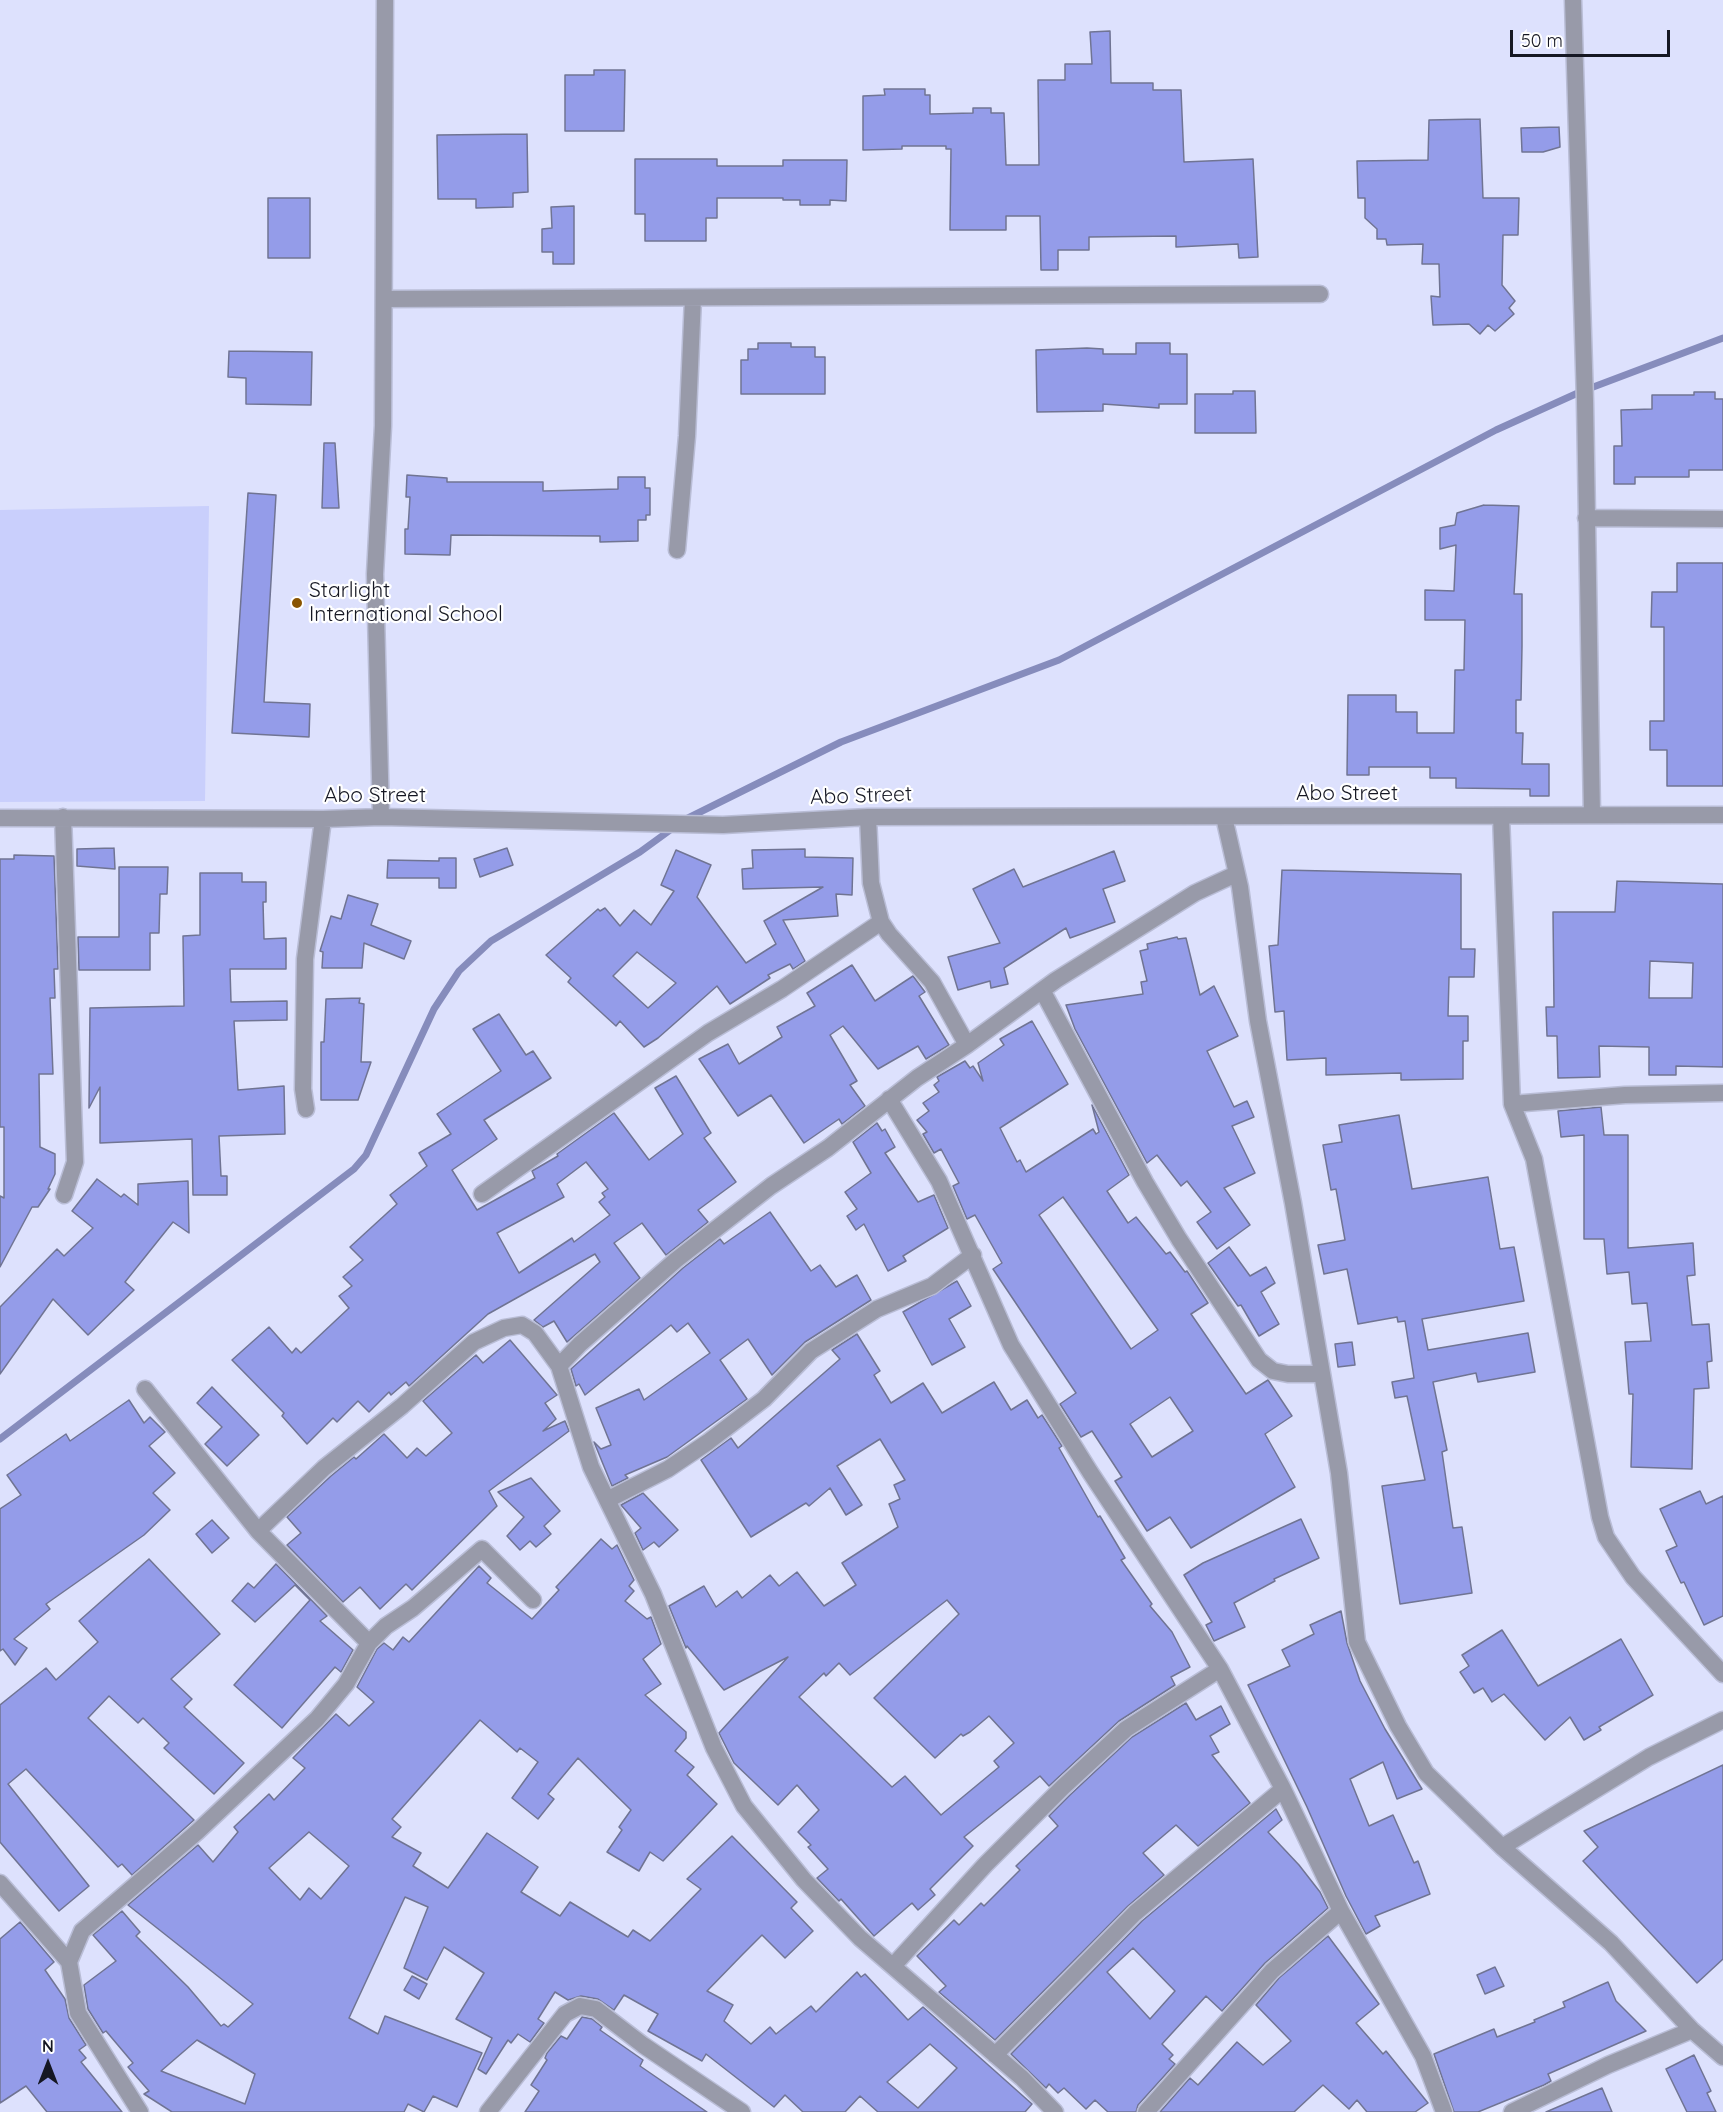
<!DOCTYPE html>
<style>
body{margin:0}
#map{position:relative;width:1723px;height:2112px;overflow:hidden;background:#dde1fd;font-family:Quicksand,sans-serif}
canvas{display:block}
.north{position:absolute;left:18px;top:2034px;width:60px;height:60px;-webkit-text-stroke:4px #fff;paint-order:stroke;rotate:0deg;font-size:16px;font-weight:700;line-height:24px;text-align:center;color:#151723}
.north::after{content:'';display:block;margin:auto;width:21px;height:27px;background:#151723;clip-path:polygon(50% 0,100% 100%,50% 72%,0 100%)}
.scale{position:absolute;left:1510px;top:30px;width:160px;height:27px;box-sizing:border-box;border:3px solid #151723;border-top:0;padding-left:8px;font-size:18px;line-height:21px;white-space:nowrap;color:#151723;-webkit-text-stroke:4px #fff;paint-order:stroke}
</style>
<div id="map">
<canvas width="1723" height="2112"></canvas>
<div class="north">N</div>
<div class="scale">50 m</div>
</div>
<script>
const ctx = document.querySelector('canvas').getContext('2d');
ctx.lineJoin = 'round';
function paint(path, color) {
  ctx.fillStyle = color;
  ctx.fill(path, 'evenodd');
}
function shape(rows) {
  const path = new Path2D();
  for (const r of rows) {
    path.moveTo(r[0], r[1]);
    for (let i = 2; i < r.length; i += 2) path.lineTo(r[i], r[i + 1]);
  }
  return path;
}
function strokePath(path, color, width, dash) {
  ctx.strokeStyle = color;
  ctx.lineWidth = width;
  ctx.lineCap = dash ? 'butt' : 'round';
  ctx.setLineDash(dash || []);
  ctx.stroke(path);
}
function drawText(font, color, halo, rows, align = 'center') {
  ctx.font = font + ' Quicksand,sans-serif';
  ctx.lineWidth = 4.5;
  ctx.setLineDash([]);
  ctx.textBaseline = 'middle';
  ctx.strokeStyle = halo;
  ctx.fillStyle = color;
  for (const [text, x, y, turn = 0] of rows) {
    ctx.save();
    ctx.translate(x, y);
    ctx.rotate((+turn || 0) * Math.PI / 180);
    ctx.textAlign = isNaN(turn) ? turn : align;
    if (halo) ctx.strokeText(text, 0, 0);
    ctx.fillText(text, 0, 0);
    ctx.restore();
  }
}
const green = shape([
 [209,506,205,801,0,802,0,510]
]);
const stream = shape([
 [682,821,841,742,1059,660,1496,430,1580,392,1723,338],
 [0,1439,354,1169,366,1155,434,1009,459,971,491,941,640,852,673,828]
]);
const building = shape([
 [1110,31,1111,83,1153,83,1153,90,1181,90,1184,162,1253,159,1258,257,1239,258,1238,244,1176,247,1176,236,1089,237,1089,250,1058,250,1058,270,1041,270,1040,216,1006,216,1006,230,950,230,951,149,946,149,946,146,902,146,902,149,863,150,863,96,885,95,884,89,925,89,925,95,930,95,930,114,973,113,973,108,991,108,991,113,1004,113,1006,165,1039,165,1038,80,1065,80,1065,64,1092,64,1090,32,1110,31],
 [594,70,625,70,624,131,565,131,565,75,594,75,594,70],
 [1480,119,1483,198,1519,198,1518,235,1503,235,1502,285,1515,301,1509,308,1514,314,1495,331,1488,325,1480,334,1469,324,1433,325,1431,296,1440,297,1439,264,1422,264,1423,244,1387,245,1386,239,1377,239,1377,229,1365,218,1365,198,1358,198,1357,161,1428,160,1429,120,1480,119],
 [1559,127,1560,147,1543,152,1522,152,1521,128,1559,127],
 [527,134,528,192,513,193,513,207,476,208,476,199,438,199,437,135,527,134],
 [635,159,717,159,717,166,783,166,783,160,847,160,846,201,830,200,830,205,800,205,800,200,783,200,783,198,717,198,717,218,706,218,706,241,645,241,645,214,635,214,635,159],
 [268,198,310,198,310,258,268,258,268,198],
 [574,206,574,264,553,264,553,252,542,252,542,229,552,228,551,207,574,206],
 [758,343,791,343,791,347,815,347,815,357,825,357,825,394,741,394,741,360,748,360,748,349,758,349,758,343],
 [1136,343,1170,343,1170,354,1187,354,1187,404,1159,404,1159,408,1103,404,1103,411,1037,412,1036,350,1087,348,1103,349,1103,354,1136,354,1136,343],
 [229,351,312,352,311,405,246,404,246,378,228,377,229,351],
 [1233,391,1255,391,1256,433,1195,433,1195,394,1233,394,1233,391],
 [1694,392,1715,392,1715,399,1723,399,1723,470,1689,470,1689,477,1635,477,1635,484,1614,484,1614,446,1622,446,1621,410,1652,409,1652,395,1694,395,1694,392],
 [324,443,335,443,339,508,322,508,324,443],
 [407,475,447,478,447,482,543,482,543,491,618,489,618,477,645,477,645,488,650,488,650,515,646,515,646,520,638,520,638,541,600,542,600,536,451,535,450,555,405,554,405,529,408,529,410,497,406,497,407,475],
 [248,493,276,495,264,702,310,704,309,737,232,733,248,493],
 [1484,505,1519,506,1514,594,1522,594,1522,646,1521,700,1516,700,1516,733,1523,733,1522,764,1549,764,1549,796,1530,796,1530,789,1456,788,1456,778,1430,778,1430,767,1369,767,1369,775,1347,775,1348,695,1396,695,1396,712,1417,712,1417,733,1454,733,1455,670,1464,670,1465,620,1425,620,1425,590,1454,591,1456,545,1440,549,1440,528,1455,525,1457,513,1484,505],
 [1677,563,1723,563,1723,786,1667,786,1667,750,1650,750,1650,721,1664,721,1664,627,1651,627,1652,592,1677,592,1677,563],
 [114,848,115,869,77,866,77,849,114,848],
 [507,848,513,865,480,877,474,859,507,848],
 [805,849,805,857,853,858,852,895,836,894,838,916,783,920,805,961,793,969,790,964,768,975,770,978,730,1004,717,986,658,1038,644,1047,620,1021,616,1026,568,982,571,978,546,955,598,909,600,911,605,908,620,926,634,910,651,925,674,891,661,885,676,850,711,865,697,897,746,963,776,944,764,921,823,887,743,889,742,869,753,868,752,850,805,849],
 [637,952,676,983,648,1008,613,976,637,952],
 [1114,851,1125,881,1103,889,1115,922,1070,938,1066,928,1004,968,1008,984,991,988,990,981,958,990,948,957,1000,943,973,889,1014,869,1023,887,1114,851],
 [14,855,54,856,58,969,54,969,55,998,50,998,53,1074,39,1074,40,1147,55,1154,55,1174,48,1189,50,1189,38,1207,32,1207,0,1267,0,1196,4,1198,4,1127,0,1127,0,859,14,859,14,855],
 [439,858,456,858,456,888,439,888,439,878,387,878,388,860,439,861,439,858],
 [119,867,168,867,167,894,160,894,159,933,150,933,150,970,79,970,78,937,119,937,119,867],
 [1282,870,1461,874,1461,949,1475,949,1474,977,1449,977,1448,1016,1468,1016,1468,1041,1463,1041,1463,1079,1401,1080,1401,1073,1326,1075,1326,1058,1287,1060,1284,1011,1275,1012,1269,946,1278,945,1282,870],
 [200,873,242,873,242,882,266,882,266,902,263,902,264,939,286,938,286,969,230,969,231,1002,287,1001,287,1020,234,1021,238,1090,284,1086,285,1134,219,1136,221,1176,227,1176,227,1195,193,1195,192,1139,100,1143,100,1087,89,1108,90,1008,184,1006,183,936,200,935,200,873],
 [1617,881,1723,884,1723,1067,1676,1066,1676,1075,1649,1075,1649,1047,1599,1046,1600,1077,1558,1078,1557,1036,1547,1036,1546,1007,1554,1007,1553,912,1615,912,1617,881],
 [1650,961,1693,963,1692,998,1649,998,1650,961],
 [348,895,378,904,371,925,411,941,404,959,364,943,362,968,322,968,323,952,320,951,331,916,341,919,348,895],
 [1177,937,1178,939,1186,938,1200,995,1214,986,1238,1036,1207,1051,1234,1107,1247,1101,1254,1117,1232,1126,1255,1173,1224,1188,1250,1225,1217,1249,1197,1222,1211,1212,1187,1181,1181,1186,1157,1155,1147,1163,1075,1029,1066,1005,1143,994,1141,982,1147,981,1140,951,1148,949,1147,944,1177,937],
 [852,965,875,1001,913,976,925,992,919,996,949,1045,926,1059,918,1046,878,1069,843,1026,830,1035,857,1081,850,1085,865,1106,842,1124,839,1119,804,1143,771,1095,738,1116,699,1059,728,1044,739,1064,782,1037,777,1027,815,1006,807,993,852,965],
 [360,998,359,1003,364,1004,361,1062,371,1062,358,1100,321,1100,321,1042,324,1042,326,999,360,998],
 [499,1014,526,1055,533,1051,551,1078,484,1120,497,1139,452,1170,477,1210,535,1178,532,1171,558,1156,557,1154,614,1113,649,1160,683,1134,655,1088,676,1076,711,1133,704,1138,736,1182,698,1210,708,1222,666,1255,642,1223,614,1243,640,1278,567,1342,554,1321,543,1327,534,1320,600,1262,595,1254,488,1314,409,1386,406,1382,391,1395,389,1392,369,1412,358,1401,337,1422,333,1418,307,1444,282,1416,284,1413,232,1360,269,1327,292,1353,296,1348,301,1353,349,1308,339,1296,352,1286,343,1277,363,1260,350,1247,397,1204,390,1195,427,1166,419,1153,451,1134,437,1114,501,1071,473,1029,499,1014],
 [586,1162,608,1189,602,1193,605,1197,599,1202,610,1215,574,1242,572,1238,519,1273,497,1233,564,1197,557,1184,586,1162],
 [1032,1021,1068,1084,1000,1128,1017,1162,1020,1160,1026,1172,1093,1129,1096,1134,1099,1132,1092,1105,1129,1175,1107,1191,1128,1223,1136,1217,1166,1254,1170,1252,1185,1272,1187,1271,1208,1303,1191,1314,1246,1394,1268,1380,1292,1416,1265,1434,1295,1487,1191,1548,1170,1517,1147,1531,1115,1481,1122,1477,1092,1431,1081,1437,1060,1404,1076,1393,993,1269,1002,1263,975,1215,967,1219,953,1186,959,1183,941,1149,934,1153,923,1134,927,1132,917,1120,929,1111,923,1103,939,1092,934,1085,939,1081,937,1077,965,1061,970,1068,973,1066,983,1081,978,1063,1004,1045,1000,1039,1032,1021],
 [1063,1197,1158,1330,1131,1349,1039,1215,1063,1197],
 [1170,1397,1193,1431,1152,1457,1130,1424,1170,1397],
 [1601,1107,1604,1135,1628,1135,1628,1248,1693,1243,1695,1275,1687,1276,1692,1325,1709,1324,1712,1361,1707,1362,1709,1388,1694,1389,1692,1469,1631,1467,1633,1394,1629,1394,1625,1342,1651,1341,1647,1303,1632,1304,1629,1272,1607,1274,1604,1239,1584,1239,1584,1135,1561,1137,1558,1111,1601,1107],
 [1399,1115,1412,1189,1488,1177,1500,1249,1514,1247,1524,1301,1422,1319,1428,1350,1528,1333,1535,1372,1478,1382,1476,1373,1433,1382,1447,1450,1442,1452,1453,1528,1462,1527,1472,1593,1400,1604,1382,1486,1425,1480,1407,1396,1395,1398,1392,1382,1414,1378,1405,1321,1398,1322,1397,1317,1358,1324,1347,1269,1324,1274,1318,1245,1345,1240,1336,1189,1331,1190,1323,1145,1342,1142,1339,1125,1399,1115],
 [877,1123,882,1131,885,1129,895,1147,885,1153,918,1202,934,1195,948,1228,903,1256,906,1261,888,1271,864,1224,856,1230,847,1216,857,1209,845,1192,871,1173,853,1142,877,1123],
 [97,1179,121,1197,124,1194,138,1205,138,1184,188,1181,189,1233,173,1222,125,1282,134,1290,88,1335,53,1299,0,1374,0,1307,57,1249,64,1256,93,1228,72,1211,97,1179],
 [770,1212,811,1271,820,1265,836,1287,857,1275,871,1300,805,1342,772,1375,748,1339,720,1360,747,1399,667,1457,625,1475,628,1478,612,1486,594,1442,601,1449,611,1445,596,1408,639,1389,644,1400,710,1353,688,1323,677,1332,671,1325,585,1395,579,1384,576,1386,571,1369,683,1268,720,1239,724,1244,770,1212],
 [1229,1247,1250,1276,1266,1267,1275,1283,1261,1292,1279,1324,1259,1336,1241,1305,1238,1306,1208,1263,1229,1247],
 [957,1281,971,1306,949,1319,965,1347,932,1365,903,1312,957,1281],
 [857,1334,880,1371,874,1375,891,1403,923,1383,942,1413,994,1382,1011,1410,1027,1400,1038,1418,1042,1415,1062,1446,1059,1448,1098,1517,1100,1516,1125,1558,1121,1560,1152,1604,1150,1606,1172,1632,1190,1667,1171,1677,1175,1685,1119,1721,1049,1786,1040,1776,964,1837,973,1846,930,1889,935,1895,918,1910,912,1903,874,1936,841,1899,839,1901,817,1878,828,1869,808,1847,811,1845,798,1832,819,1810,797,1785,778,1805,734,1763,719,1733,788,1657,724,1690,687,1646,686,1648,669,1606,704,1586,716,1607,737,1591,742,1598,770,1575,779,1586,797,1572,824,1606,856,1585,842,1563,898,1527,889,1504,900,1499,894,1485,905,1480,880,1439,837,1466,862,1505,846,1515,830,1488,809,1506,806,1503,751,1537,701,1460,731,1438,738,1448,840,1359,832,1350,857,1334],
 [947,1600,959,1614,874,1698,935,1758,961,1734,963,1736,970,1732,989,1716,1014,1743,994,1761,999,1767,941,1815,905,1776,892,1787,799,1697,824,1673,826,1676,839,1663,850,1675,947,1600],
 [510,1340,557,1395,545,1403,556,1419,543,1431,565,1421,569,1431,489,1491,497,1506,412,1590,406,1584,380,1609,360,1587,343,1602,287,1545,301,1533,287,1517,331,1476,354,1457,356,1459,384,1434,407,1458,417,1448,426,1456,452,1433,423,1401,476,1355,483,1363,510,1340],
 [1352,1342,1355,1365,1338,1367,1335,1344,1352,1342],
 [212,1387,259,1435,227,1466,205,1444,222,1427,197,1403,212,1387],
 [129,1400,144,1423,150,1417,165,1432,149,1446,175,1473,153,1493,170,1510,144,1535,46,1604,50,1609,14,1639,27,1648,15,1665,3,1649,0,1651,0,1509,21,1495,7,1475,66,1434,70,1441,129,1400],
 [531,1478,560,1511,544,1526,551,1534,536,1547,530,1541,520,1550,507,1536,524,1517,498,1492,531,1478],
 [1700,1491,1706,1504,1723,1496,1723,1616,1704,1625,1684,1582,1681,1583,1666,1551,1677,1546,1660,1509,1700,1491],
 [643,1493,678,1530,659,1547,654,1542,643,1550,635,1533,641,1528,621,1505,643,1493],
 [1301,1519,1319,1558,1274,1579,1275,1581,1234,1603,1245,1627,1214,1641,1206,1625,1212,1622,1184,1575,1203,1563,1301,1519],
 [212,1520,229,1538,212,1553,196,1534,212,1520],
 [601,1539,612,1549,617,1545,634,1580,629,1586,634,1591,625,1601,647,1619,651,1617,661,1644,643,1659,661,1684,645,1695,686,1732,686,1738,675,1751,694,1767,687,1775,717,1804,663,1861,650,1852,639,1871,607,1852,622,1830,619,1827,631,1810,578,1758,548,1794,554,1799,538,1819,512,1798,538,1762,520,1748,517,1752,480,1720,392,1819,401,1827,392,1837,421,1853,413,1866,448,1888,487,1833,538,1867,521,1892,560,1916,570,1902,628,1937,633,1930,650,1941,701,1889,687,1879,732,1836,797,1902,791,1908,813,1931,785,1958,762,1935,743,1954,707,1991,733,2005,724,2021,751,2044,770,2027,776,2034,811,2006,816,2012,857,1972,861,1977,865,1974,908,2020,923,2007,1032,2104,1025,2112,878,2112,860,2096,845,2112,803,2112,785,2095,774,2107,706,2054,702,2061,648,2031,658,2014,624,1995,614,2010,598,1999,581,1996,568,2000,555,1992,538,2019,544,2023,530,2042,518,2034,511,2043,508,2040,486,2074,478,2069,492,2038,456,2019,484,1973,444,1947,427,1980,404,1968,428,1907,405,1897,349,2018,378,2034,385,2016,482,2053,457,2107,433,2096,424,2112,408,2104,404,2112,172,2112,144,2094,149,2091,128,2067,133,2063,106,2031,103,2033,88,2009,84,1985,116,1961,93,1935,122,1911,140,1932,136,1936,188,1987,221,2026,224,2024,228,2027,253,2004,128,1905,198,1845,213,1862,238,1832,234,1827,269,1794,274,1800,305,1768,293,1758,336,1714,349,1726,374,1702,357,1687,377,1649,384,1643,393,1650,403,1637,409,1642,479,1566,491,1578,487,1583,532,1619,559,1590,556,1587,601,1539],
 [309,1832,349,1866,321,1899,309,1888,300,1900,269,1868,309,1832],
 [197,2040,255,2074,245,2104,161,2071,197,2040],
 [930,2044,957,2068,918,2108,887,2082,930,2044],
 [149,1559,220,1634,171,1679,192,1699,184,1707,244,1763,214,1794,164,1748,169,1743,143,1718,138,1723,109,1696,88,1718,194,1820,132,1875,122,1864,118,1867,26,1769,8,1784,89,1886,59,1911,0,1842,0,1705,46,1668,56,1680,98,1642,79,1621,149,1559],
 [276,1564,327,1616,320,1621,353,1650,341,1672,335,1667,282,1728,234,1685,310,1600,295,1585,255,1622,232,1601,248,1583,254,1588,276,1564],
 [1341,1611,1347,1643,1360,1681,1385,1729,1422,1789,1397,1799,1383,1762,1350,1779,1369,1826,1393,1815,1414,1863,1418,1861,1430,1894,1375,1916,1380,1926,1366,1934,1346,1896,1307,1807,1248,1685,1290,1666,1282,1650,1314,1634,1310,1625,1341,1611],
 [1502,1630,1538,1686,1621,1639,1653,1695,1599,1727,1601,1730,1584,1740,1570,1717,1545,1740,1504,1694,1492,1702,1483,1688,1474,1693,1460,1672,1469,1666,1462,1655,1502,1630],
 [1186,1703,1196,1720,1221,1706,1230,1724,1210,1736,1219,1752,1212,1755,1250,1803,1198,1846,1176,1825,1143,1853,1164,1875,1128,1906,995,2040,939,1992,946,1986,917,1956,954,1920,959,1925,981,1903,984,1906,1020,1870,1016,1866,1058,1826,1049,1816,1070,1795,1132,1737,1186,1703],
 [1723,1765,1723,1959,1697,1983,1583,1861,1598,1847,1584,1831,1723,1765],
 [1276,1809,1282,1820,1268,1832,1299,1865,1320,1892,1328,1908,1265,1963,1222,2011,1206,1996,1162,2044,1173,2055,1169,2059,1175,2064,1138,2105,1136,2112,1108,2112,1095,2100,1086,2109,1064,2088,1058,2093,1049,2084,1046,2088,1011,2054,1142,1921,1276,1809],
 [1133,1948,1175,1991,1150,2019,1107,1972,1133,1948],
 [20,1922,54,1962,45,1970,65,1999,69,2018,86,2045,79,2050,86,2058,81,2062,122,2112,47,2112,26,2086,0,2103,0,1939,20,1922],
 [1328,1936,1379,2004,1356,2023,1383,2054,1386,2051,1428,2103,1415,2112,1367,2112,1357,2100,1349,2109,1323,2085,1294,2112,1160,2112,1190,2078,1198,2085,1237,2042,1263,2065,1291,2041,1256,2005,1279,1978,1328,1936],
 [1495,1967,1504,1986,1485,1994,1477,1975,1495,1967],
 [412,1976,427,1984,419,1999,404,1990,412,1976],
 [1608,1982,1616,2001,1646,2031,1548,2074,1551,2081,1544,2085,1478,2112,1454,2112,1434,2054,1494,2029,1497,2037,1535,2022,1534,2020,1565,2007,1563,2002,1608,1982],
 [582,2017,592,2019,602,2027,600,2030,643,2060,640,2066,707,2112,525,2112,539,2091,531,2085,547,2060,545,2058,547,2053,561,2036,567,2039,582,2017],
 [1694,2055,1711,2091,1707,2093,1716,2112,1687,2112,1666,2069,1694,2055],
 [1602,2088,1612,2112,1546,2112,1602,2088]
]);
const street = shape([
 [1573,0,1585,401,1592,815],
 [384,299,1320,294],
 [1586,518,1723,519],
 [677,550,687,436,693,298],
 [1501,816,1512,1104,1534,1159,1600,1517,1606,1537,1633,1577,1723,1674],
 [63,817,75,1162,64,1195],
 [381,817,375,574,383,426,385,0],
 [868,817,871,883,881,922,889,934,932,982,967,1045],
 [1224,817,1240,887,1258,1021,1293,1203,1339,1473,1357,1642,1398,1726,1426,1773,1502,1847,1611,1943,1692,2030,1723,2057],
 [0,818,323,819,381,817,723,825,868,817,1723,815],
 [1042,990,1145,1182,1179,1239,1259,1360,1273,1371,1288,1374,1322,1374],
 [889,1099,939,1181,1011,1345,1090,1472,1220,1669,1283,1789,1341,1911,1423,2056,1444,2112],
 [1512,1104,1625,1095,1723,1093],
 [306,1109,303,1089,305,959,323,819],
 [482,1194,708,1033,782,989,881,922],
 [559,1366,580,1344,676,1260,771,1186,828,1148,917,1078,967,1045,1056,980,1195,893,1236,874],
 [145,1389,258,1531,369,1643],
 [607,1500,668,1469,708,1442,764,1399,811,1351,877,1309,932,1286,973,1255],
 [258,1531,324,1468,402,1406,474,1342,504,1328,522,1325,535,1333,559,1366,591,1467,653,1594,714,1748,744,1806,804,1880,860,1938,1022,2078,1055,2112],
 [1502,1847,1649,1757,1723,1720],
 [0,1883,69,1962],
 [893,1966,985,1865,1063,1787,1126,1729,1220,1669],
 [995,2055,1135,1913,1283,1789],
 [140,2112,78,2013,69,1962,82,1931,197,1832,317,1719,346,1684,369,1643,386,1626,413,1608,482,1549,533,1600],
 [488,2112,565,2014,580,2006,596,2009,643,2045,742,2112],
 [1146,2112,1272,1971,1341,1911],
 [1512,2112,1608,2065,1692,2030]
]);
const markers = [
 [297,603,6,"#8a5501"]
];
const poiNames = [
 ["Starlight",309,591],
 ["International School",309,615]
];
const streetNames = [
 ["Abo Street",1347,794],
 ["Abo Street",375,796],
 ["Abo Street",861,796,-2]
];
paint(green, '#c9cffc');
strokePath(stream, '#868cbc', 7);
paint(building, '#949ce9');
strokePath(building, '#707493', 1.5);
strokePath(street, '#b9bdd6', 19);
strokePath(street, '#989aa9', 16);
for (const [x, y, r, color] of markers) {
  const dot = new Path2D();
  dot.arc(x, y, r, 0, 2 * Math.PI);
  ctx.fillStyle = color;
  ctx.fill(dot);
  strokePath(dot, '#fff', 2);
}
drawText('21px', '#151723', '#fff', poiNames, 'left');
drawText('21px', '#151723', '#fff', streetNames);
</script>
